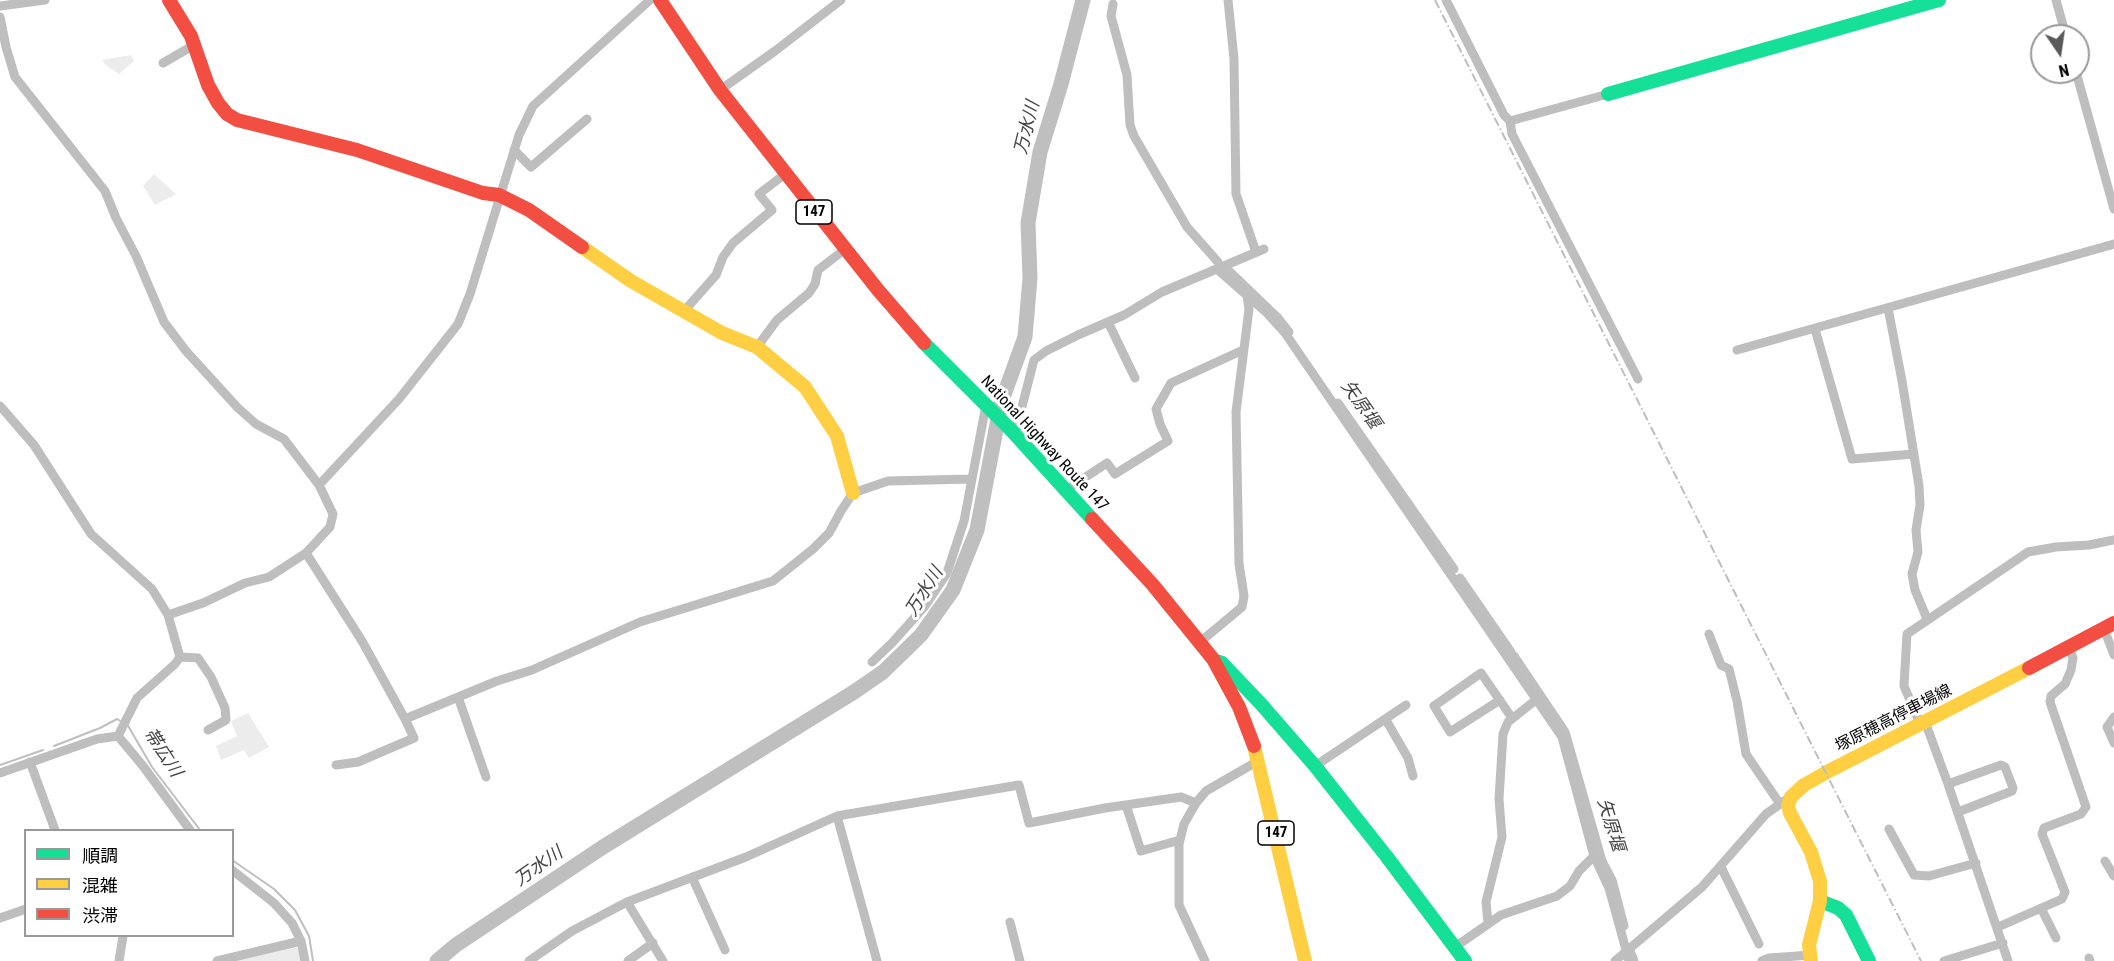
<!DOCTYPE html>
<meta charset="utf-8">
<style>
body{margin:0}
#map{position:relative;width:2114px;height:961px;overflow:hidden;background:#fff;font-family:"Roboto Condensed","Noto Sans JP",sans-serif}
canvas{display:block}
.legend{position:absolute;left:24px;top:829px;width:210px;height:108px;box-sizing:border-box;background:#fff;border:2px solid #999;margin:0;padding:8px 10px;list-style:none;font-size:18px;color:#000}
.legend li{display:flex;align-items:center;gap:12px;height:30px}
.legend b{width:30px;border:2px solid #999}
.north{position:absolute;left:2030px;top:24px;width:60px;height:60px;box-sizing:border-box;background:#fff;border:2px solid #999;border-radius:50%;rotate:167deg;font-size:16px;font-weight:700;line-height:24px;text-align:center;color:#000}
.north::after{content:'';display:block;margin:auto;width:21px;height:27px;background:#595959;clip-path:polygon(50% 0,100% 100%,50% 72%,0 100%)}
</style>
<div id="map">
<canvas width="2114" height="961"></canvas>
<ul class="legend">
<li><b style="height:8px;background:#16e098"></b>順調</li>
<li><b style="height:8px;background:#ffcf43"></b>混雑</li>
<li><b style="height:8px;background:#f24e42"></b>渋滞</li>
</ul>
<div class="north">N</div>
</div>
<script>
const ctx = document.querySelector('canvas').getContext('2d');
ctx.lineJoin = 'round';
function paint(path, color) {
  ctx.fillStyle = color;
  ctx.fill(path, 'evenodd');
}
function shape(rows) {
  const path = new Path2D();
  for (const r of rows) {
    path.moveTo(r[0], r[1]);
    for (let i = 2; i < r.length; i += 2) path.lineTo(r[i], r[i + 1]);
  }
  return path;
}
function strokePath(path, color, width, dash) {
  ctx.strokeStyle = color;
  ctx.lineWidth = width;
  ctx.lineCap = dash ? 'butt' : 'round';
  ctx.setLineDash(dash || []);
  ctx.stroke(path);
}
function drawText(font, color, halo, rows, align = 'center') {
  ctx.font = font + ' "Roboto Condensed","Noto Sans JP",sans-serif';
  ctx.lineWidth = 6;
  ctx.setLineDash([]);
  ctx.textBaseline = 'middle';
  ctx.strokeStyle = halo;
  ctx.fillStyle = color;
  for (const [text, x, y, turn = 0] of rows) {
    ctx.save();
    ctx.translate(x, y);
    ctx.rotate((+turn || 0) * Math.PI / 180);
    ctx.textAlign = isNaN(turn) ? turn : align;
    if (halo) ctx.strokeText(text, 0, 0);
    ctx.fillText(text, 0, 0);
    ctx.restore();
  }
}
const green = shape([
 [131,55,134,61,119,74,107,66,102,60],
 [154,174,176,194,155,205,143,186],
 [248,713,269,747,249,758,244,750,221,760,216,746,237,736,231,721],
 [295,946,299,950,301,961,230,961]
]);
const stream = shape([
 [127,724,152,767,200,830],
 [54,746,100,728,117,719,122,722],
 [0,765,43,750],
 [232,860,274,889,295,910,309,936,313,961]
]);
const canal = shape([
 [1113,4,1111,16,1127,75,1130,125,1134,136,1187,227,1218,262],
 [1228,270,1278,318,1289,332],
 [1338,403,1454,569],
 [1460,578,1511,652],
 [1514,656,1565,732,1602,861,1612,880,1624,926],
 [1630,951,1634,961]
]);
const river = shape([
 [437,961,456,945,603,847,854,692,883,672,921,635,953,590,977,530,1001,403,1025,337,1030,278,1028,223,1040,152,1061,84,1083,0]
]);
const street = shape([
 [1228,0,1234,59,1236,194,1256,252],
 [1446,0,1504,115,1510,121,1512,134,1638,379],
 [2056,0,2066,36],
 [0,6,45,0],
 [0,17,6,47,15,77,105,191,116,218,136,256,164,322,186,351,237,407,256,424,284,439,319,485,333,514,330,527,306,553,269,577,245,583,203,603,168,615],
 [163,63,194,45],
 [2076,72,2114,209],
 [720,90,775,51,841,0],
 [1510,121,1608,94],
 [514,150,531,167,587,119],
 [1217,269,1266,312,1285,333,1562,737,1594,856,1609,888,1629,961],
 [1888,308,1902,381,1919,486,1920,505,1916,530,1918,552,1912,574,1915,590,1927,619],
 [685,310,716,275,723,257,733,243,772,210,759,194,785,174],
 [1108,322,1135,378],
 [1815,329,1852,459,1914,454],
 [757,347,777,320,809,293,815,284,818,270,844,250],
 [1737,350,2114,244],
 [0,406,34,445,91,534,152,589,168,615,180,657,175,664,137,698,118,736],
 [1015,434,1034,360,1046,351,1078,335,1124,315,1162,292,1264,249],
 [319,485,399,399,458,324,470,294,519,135,533,106,650,0],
 [1066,490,1107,463,1115,474,1168,441,1160,424,1156,409,1171,383,1243,350],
 [306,553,362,641,405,719,497,681,532,670,640,622,773,581,813,549,829,533,841,511,853,493,888,481,971,479],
 [2104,629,2114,655],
 [1709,634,1721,665,1729,669,1737,701,1746,754,1780,804],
 [1200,642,1242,607,1244,596,1239,564,1236,412,1249,309,1247,296],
 [180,657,198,658,211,677,225,708,226,720,208,730],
 [872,662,892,643,925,606,947,573,964,521,986,405],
 [458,697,486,777],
 [1500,700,1450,732,1434,706,1481,673,1512,718],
 [2114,717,2107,727,2114,743],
 [1386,720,1408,758,1413,776],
 [118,736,143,766,190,830],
 [30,762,55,830],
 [336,765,358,762,414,738,405,719],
 [1315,766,1406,705],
 [0,773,97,739,118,736],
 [1948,784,2001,765,2005,767,2013,788,2012,791,1958,812],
 [1126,805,1141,851,1180,840],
 [837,816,877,961],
 [1889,829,1914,875,1929,876,1976,863],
 [2105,861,2114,876],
 [1721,867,1759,944],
 [232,870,274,903,292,923,301,941,305,961],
 [692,877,725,950],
 [627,902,663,961],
 [2041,908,2056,938],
 [0,918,26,909],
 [1010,922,1020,961],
 [1488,923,1486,902,1502,837,1499,799,1503,734,1508,722,1537,699],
 [1998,927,2062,899,2065,892,2042,834,2044,828,2081,814,2086,807,2050,702,2051,696,2065,684,2071,670,2073,658,2069,647],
 [1455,947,1501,915,1557,896,1570,886,1579,871,1594,856],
 [2089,958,2090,961],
 [119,961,123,936],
 [217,961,301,941],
 [529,961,572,931,627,902,746,857,837,816,1019,785,1029,823,1105,808,1181,797,1196,803],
 [628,961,653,943],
 [1205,961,1179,905,1179,844,1184,824,1196,803,1206,791,1258,761],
 [1615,961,1702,887,1766,814,1790,797],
 [1762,961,1769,958,1811,955],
 [1944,961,2003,943],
 [2008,961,1948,784,1927,727,1918,719,1904,686,1907,634,2028,552,2056,547,2089,545,2114,540]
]);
const fast = shape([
 [1608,94,1939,0],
 [924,343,1011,430,1092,519],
 [1216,661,1222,663,1261,704,1315,766,1387,857,1465,961],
 [1820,901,1838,908,1846,915,1869,961]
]);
const slow = shape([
 [582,247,631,281,722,333,757,347,805,387,837,436,853,493],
 [1254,746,1305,961],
 [1811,961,1809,945,1820,901,1820,881,1811,852,1790,813,1788,805,1791,797,1804,785,1827,772,2029,668]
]);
const jam = shape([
 [169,0,191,36,208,85,218,103,227,114,237,120,357,150,483,193,499,195,529,210,582,247],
 [660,0,720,90,878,290,924,343],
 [1092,519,1153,585,1213,659,1239,707,1254,746],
 [2029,668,2114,623]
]);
const rail = shape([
 [1435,0,1921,961]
]);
const shields = [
 [814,212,36],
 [1276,833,36]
];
const shieldNames = [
 ["147",814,212],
 ["147",1276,833]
];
const streetNames = [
 ["National Highway Route 147",1044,444,47],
 ["塚原穂高停車場線",1894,719,-27]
];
const waterNames = [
 ["万水川",1028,128,-76],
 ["矢原堰",1360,405,55],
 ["万水川",925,592,-58],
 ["帯広川",162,753,57],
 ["矢原堰",1610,825,73],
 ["万水川",539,867,-35]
];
paint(green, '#ececec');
strokePath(stream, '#bfbfbf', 2);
strokePath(canal, '#bfbfbf', 9);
strokePath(river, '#bfbfbf', 15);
strokePath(street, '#bebebe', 9);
strokePath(fast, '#16e098', 14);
strokePath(slow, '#ffcf43', 14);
strokePath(jam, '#f24e42', 14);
strokePath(rail, '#bebebe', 2, [9, 3, 1.5, 3]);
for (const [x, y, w] of shields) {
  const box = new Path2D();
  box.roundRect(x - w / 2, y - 12, w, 24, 4.5);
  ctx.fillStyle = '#fff';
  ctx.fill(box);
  strokePath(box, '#000', 1.5);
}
drawText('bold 15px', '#000', null, shieldNames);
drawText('16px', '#000', '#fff', streetNames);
drawText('italic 18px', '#444', '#fff', waterNames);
</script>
